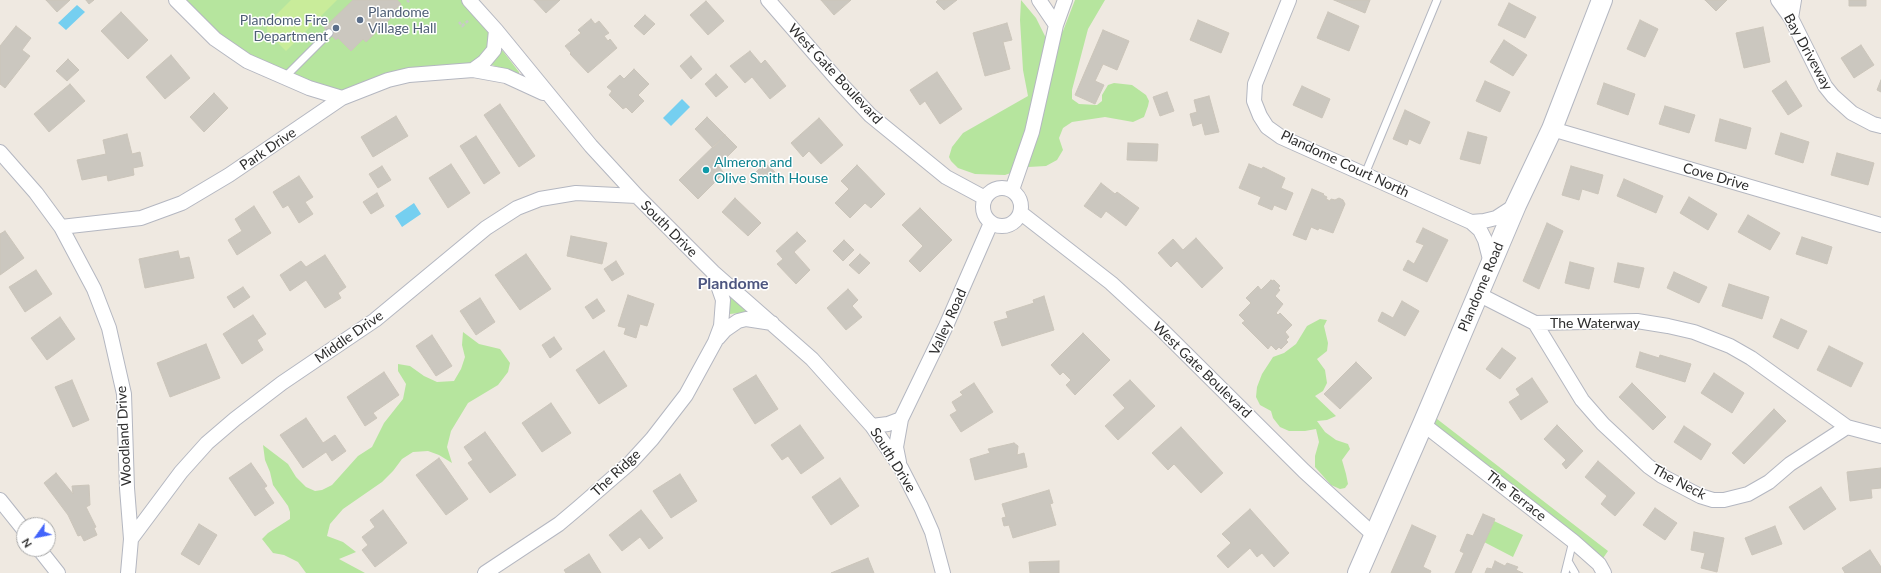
<!DOCTYPE html>
<style>
body{margin:0}
#map{position:relative;width:1881px;height:573px;overflow:hidden;background:#efe9e1;font-family:Lato,sans-serif}
canvas{display:block}
.north{position:absolute;left:16px;top:517px;width:40px;height:40px;box-sizing:border-box;background:#fff;border:1px solid #ababab;border-radius:50%;rotate:237deg;font-size:11px;font-weight:700;line-height:16px;text-align:center;color:#2e2e2e}
.north::after{content:'';display:block;margin:auto;width:14px;height:18px;background:#4264fb;clip-path:polygon(50% 0,100% 100%,50% 72%,0 100%)}
</style>
<div id="map">
<canvas width="1881" height="573"></canvas>
<div class="north">N</div>
</div>
<script>
const ctx = document.querySelector('canvas').getContext('2d');
ctx.lineJoin = 'round';
function paint(path, color) {
  ctx.fillStyle = color;
  ctx.fill(path, 'evenodd');
}
function shape(rows) {
  const path = new Path2D();
  for (const r of rows) {
    if (r.length === 3) {
      path.moveTo(r[0] + r[2], r[1]);
      path.arc(r[0], r[1], r[2], 0, 2 * Math.PI);
      continue;
    }
    path.moveTo(r[0], r[1]);
    for (let i = 2; i < r.length; i += 2) path.lineTo(r[i], r[i + 1]);
  }
  return path;
}
function strokePath(path, color, width, dash) {
  ctx.strokeStyle = color;
  ctx.lineWidth = width;
  ctx.lineCap = dash ? 'butt' : 'round';
  ctx.setLineDash(dash || []);
  ctx.stroke(path);
}
function drawText(font, color, halo, rows, align = 'center') {
  ctx.font = font + ' Lato,sans-serif';
  ctx.lineWidth = 3;
  ctx.setLineDash([]);
  ctx.textBaseline = 'middle';
  ctx.strokeStyle = halo;
  ctx.fillStyle = color;
  for (const [text, x, y, turn = 0] of rows) {
    ctx.save();
    ctx.translate(x, y);
    ctx.rotate((+turn || 0) * Math.PI / 180);
    ctx.textAlign = isNaN(turn) ? turn : align;
    if (halo) ctx.strokeText(text, 0, 0);
    ctx.fillText(text, 0, 0);
    ctx.restore();
  }
}
const green = shape([
 [176,0,469,0,496,30,483,62,441,72,342,98,247,61],
 [1021,0,1036,18,1048,42,1063,31,1075,0,1105,0,1088,29,1072,90,1072,99,1079,104,1097,105,1102,101,1102,95,1108,85,1114,83,1132,85,1146,95,1149,101,1148,106,1144,117,1133,122,1105,117,1072,122,1063,128,1059,138,1063,150,1057,160,1046,166,1028,167,1005,175,975,174,958,168,951,161,949,157,952,147,963,133,1028,96,1023,70,1020,20],
 [502,50,519,72,519,74,489,64],
 [729,298,732,298,747,312,730,314],
 [1320,319,1327,320,1324,326,1328,343,1327,351,1317,359,1325,370,1327,383,1323,391,1315,396,1336,416,1327,420,1317,421,1325,432,1336,440,1348,444,1350,449,1342,460,1346,474,1348,484,1345,488,1340,489,1331,485,1315,467,1315,456,1319,442,1316,429,1305,431,1289,431,1280,427,1273,418,1271,411,1260,405,1256,397,1257,387,1262,374,1273,357,1284,353,1296,344,1307,326],
 [463,332,479,344,500,349,510,363,508,372,498,385,468,403,451,431,447,447,452,463,439,455,428,451,413,452,402,459,393,471,382,482,343,509,330,524,327,536,343,542,356,552,339,559,365,573,306,573,298,562,284,555,273,553,262,539,268,533,290,519,290,512,288,506,273,485,270,472,265,460,263,445,288,464,296,477,306,487,315,491,322,490,332,485,358,456,372,447,384,423,403,399,406,384,398,371,398,364,410,366,424,376,437,382,454,381,461,369,465,357,462,345],
 [1428,412,1608,551,1599,564,1423,424],
 [1494,521,1523,535,1513,557,1484,542]
]);
const pitch = shape([
 [291,0,337,0,286,51,267,32,267,24]
]);
const water = shape([
 [77,5,85,12,66,30,58,23],
 [682,99,690,107,671,126,663,118],
 [414,203,421,214,402,227,395,216]
]);
const building = shape([
 [46,0,70,0,57,12,46,0],
 [86,0,94,0,89,4,86,0],
 [353,0,397,0,401,4,396,9,398,11,366,42,363,39,351,51,338,38,336,40,324,28,353,0],
 [534,0,560,0,546,13,534,0],
 [821,0,851,0,834,15,821,0],
 [938,0,957,0,944,10,936,2,938,0],
 [1334,0,1370,0,1365,13,1334,0],
 [1705,0,1727,0,1716,11,1705,0],
 [1849,0,1866,0,1866,6,1849,6,1849,0],
 [706,1,724,21,708,35,690,15,706,1],
 [1509,3,1536,17,1525,38,1498,25,1509,3],
 [121,12,148,40,128,59,101,31,121,12],
 [1328,12,1359,26,1349,51,1317,38,1328,12],
 [645,15,655,24,644,35,634,26,645,15],
 [591,19,595,24,599,21,609,33,604,36,608,41,610,39,617,48,588,73,570,54,571,53,565,46,581,33,578,30,591,19],
 [1198,20,1229,33,1221,53,1190,40,1198,20],
 [1640,20,1658,29,1645,57,1627,49,1640,20],
 [1007,23,1012,40,1003,42,1010,69,985,76,973,33,1007,23],
 [16,26,31,38,22,50,30,56,5,88,0,84,0,46,16,26],
 [1763,27,1770,62,1744,68,1736,33,1763,27],
 [1103,30,1129,41,1117,70,1103,64,1095,81,1104,85,1095,104,1075,95,1103,30],
 [1504,40,1527,55,1513,76,1490,62,1504,40],
 [1861,45,1874,65,1854,78,1841,58,1861,45],
 [750,51,761,64,765,60,786,86,770,99,752,77,745,83,730,66,750,51],
 [171,55,190,78,165,99,146,77,171,55],
 [691,56,702,69,691,79,680,66,691,56],
 [68,59,79,70,67,81,56,71,68,59],
 [634,69,649,84,638,95,644,101,632,113,626,107,623,109,609,95,612,91,607,87,620,75,624,79,634,69],
 [937,72,962,109,940,124,925,101,920,105,910,90,937,72],
 [716,74,728,87,716,97,705,84,716,74],
 [1881,80,1881,92,1877,90,1881,80],
 [1485,81,1510,92,1500,112,1476,101,1485,81],
 [1786,81,1802,106,1788,115,1772,91,1786,81],
 [1604,83,1635,94,1628,115,1597,104,1604,83],
 [70,84,85,101,49,132,34,114,70,84],
 [1302,86,1330,99,1322,118,1293,105,1302,86],
 [1167,92,1174,111,1160,116,1153,97,1167,92],
 [214,93,228,108,204,132,190,117,214,93],
 [1209,96,1219,132,1205,135,1202,123,1193,126,1190,114,1197,112,1194,100,1209,96],
 [500,104,535,156,519,167,484,115,500,104],
 [1665,106,1695,115,1689,133,1659,124,1665,106],
 [1405,110,1430,122,1420,144,1409,139,1407,145,1393,139,1405,110],
 [396,116,408,136,373,157,361,137,396,116],
 [707,117,725,135,713,148,695,129,707,117],
 [819,118,843,145,821,164,809,151,803,157,791,143,819,118],
 [1720,119,1751,128,1746,149,1715,141,1720,119],
 [1468,132,1487,137,1480,164,1460,159,1468,132],
 [1781,133,1809,142,1803,163,1775,154,1781,133],
 [127,134,132,154,140,152,143,166,133,168,134,175,108,181,107,175,82,180,77,160,106,154,103,140,127,134],
 [725,135,737,147,718,166,724,173,698,199,679,180,725,135],
 [476,136,500,173,484,184,460,146,476,136],
 [1128,143,1158,144,1157,161,1127,160,1128,143],
 [1837,153,1874,163,1868,185,1831,175,1837,153],
 [765,163,775,172,764,183,754,174,765,163],
 [451,164,470,193,448,208,429,178,451,164],
 [1249,164,1262,169,1263,167,1285,178,1281,188,1293,193,1286,210,1274,205,1272,210,1258,204,1261,197,1239,188,1249,164],
 [857,165,885,194,871,208,865,203,850,218,835,203,849,189,841,181,857,165],
 [382,166,391,180,378,188,369,174,382,166],
 [1571,166,1603,175,1598,194,1582,189,1579,200,1562,195,1571,166],
 [299,176,313,197,305,202,313,214,299,223,288,205,283,208,273,192,299,176],
 [1624,179,1663,196,1656,213,1617,196,1624,179],
 [1101,183,1115,194,1117,192,1139,208,1126,226,1106,211,1101,218,1084,206,1101,183],
 [1312,189,1324,194,1323,195,1327,197,1326,199,1330,201,1331,199,1335,200,1339,198,1343,200,1345,204,1333,233,1319,228,1318,230,1311,227,1306,240,1293,235,1312,189],
 [377,193,384,206,371,214,363,202,377,193],
 [1689,197,1717,214,1708,230,1680,213,1689,197],
 [735,198,761,223,748,236,722,212,735,198],
 [254,206,271,233,237,255,228,240,242,231,235,219,254,206],
 [920,208,952,240,920,272,909,261,923,246,902,225,920,208],
 [1748,215,1780,233,1770,250,1738,232,1748,215],
 [1547,223,1563,231,1539,289,1523,281,1547,223],
 [1423,228,1448,240,1427,282,1403,270,1408,260,1414,264,1424,245,1416,242,1423,228],
 [5,231,24,258,0,275,0,234,5,231],
 [797,232,806,241,794,252,810,270,796,284,777,264,783,259,776,251,797,232],
 [571,236,607,243,602,264,567,256,571,236],
 [1802,237,1832,247,1827,264,1796,254,1802,237],
 [1196,238,1223,268,1202,288,1177,261,1171,267,1158,253,1173,239,1183,250,1196,238],
 [844,240,854,250,843,261,833,251,844,240],
 [178,251,180,259,189,257,194,278,145,288,139,259,178,251],
 [526,254,551,289,520,310,495,275,526,254],
 [860,254,870,263,859,274,849,265,860,254],
 [325,255,346,287,338,293,341,298,325,308,306,280,290,291,280,275,301,261,306,267,325,255],
 [616,261,624,274,612,281,604,269,616,261],
 [1570,262,1594,268,1589,289,1565,283,1570,262],
 [1618,263,1644,268,1639,288,1614,282,1618,263],
 [36,270,52,294,25,312,9,287,36,270],
 [1674,272,1707,287,1699,303,1667,288,1674,272],
 [1271,280,1272,281,1274,280,1280,286,1278,288,1280,290,1275,296,1283,304,1276,313,1278,315,1280,313,1292,325,1285,332,1289,337,1286,340,1288,342,1281,349,1279,347,1276,350,1271,345,1268,349,1242,323,1245,321,1239,315,1251,303,1246,298,1258,286,1261,290,1271,280],
 [1729,284,1769,297,1762,319,1722,306,1729,284],
 [243,287,250,297,234,308,227,297,243,287],
 [848,289,858,300,852,306,862,317,846,330,827,308,848,289],
 [628,295,654,304,647,326,640,324,636,338,624,334,626,328,618,326,628,295],
 [1044,296,1054,330,1002,346,994,322,1008,318,1006,312,1034,303,1033,300,1044,296],
 [480,298,495,322,476,335,460,311,480,298],
 [597,299,605,311,593,319,585,307,597,299],
 [1402,301,1419,311,1405,336,1378,321,1382,312,1393,318,1402,301],
 [253,315,266,334,257,340,263,350,242,364,223,334,253,315],
 [60,317,75,339,47,360,31,338,60,317],
 [1781,319,1807,331,1798,349,1773,337,1781,319],
 [1083,333,1110,360,1075,395,1066,385,1071,380,1063,372,1060,375,1051,365,1083,333],
 [432,335,452,366,436,376,416,346,432,335],
 [554,337,562,349,550,358,542,345,554,337],
 [206,344,220,378,170,397,157,363,206,344],
 [1829,346,1863,363,1851,387,1817,370,1829,346],
 [1502,348,1516,358,1500,379,1486,369,1502,348],
 [604,351,627,386,599,404,576,370,604,351],
 [1640,352,1659,358,1660,355,1691,364,1685,382,1636,367,1640,352],
 [1356,362,1372,378,1340,409,1324,394,1356,362],
 [384,372,399,395,373,413,377,418,365,426,347,397,384,372],
 [1714,373,1744,393,1732,413,1701,393,1714,373],
 [756,375,778,409,755,424,733,389,756,375],
 [1532,378,1548,402,1521,420,1509,402,1520,395,1516,389,1532,378],
 [72,380,89,420,73,427,55,387,72,380],
 [1130,380,1155,406,1118,440,1105,426,1125,408,1113,395,1130,380],
 [974,383,993,412,961,432,950,415,957,411,952,402,963,395,960,392,974,383],
 [1632,383,1666,417,1653,430,1619,397,1632,383],
 [551,403,571,433,542,452,522,423,551,403],
 [1774,409,1786,421,1744,464,1732,453,1774,409],
 [306,418,323,443,335,435,346,451,332,461,326,452,303,468,280,435,306,418],
 [800,425,824,458,801,474,788,456,782,460,771,445,800,425],
 [1557,425,1583,451,1566,469,1562,464,1566,460,1544,439,1557,425],
 [1684,426,1711,444,1701,460,1674,442,1684,426],
 [1181,427,1223,473,1201,493,1174,464,1168,470,1152,453,1181,427],
 [485,432,516,475,490,493,468,463,473,460,464,447,485,432],
 [1014,443,1018,446,1017,455,1024,453,1027,467,975,480,970,459,990,453,988,449,1014,443],
 [439,458,468,499,446,515,416,475,439,458],
 [1598,461,1635,493,1615,516,1601,504,1607,496,1585,477,1598,461],
 [251,463,267,486,264,488,274,503,255,516,229,478,251,463],
 [1881,468,1881,488,1871,489,1872,498,1850,501,1847,472,1881,468],
 [56,473,73,494,72,486,89,485,90,505,86,507,96,527,94,528,97,535,84,541,81,535,78,536,68,515,44,483,56,473],
 [680,474,697,501,671,518,653,491,680,474],
 [840,478,859,506,831,525,812,497,840,478],
 [1821,487,1836,509,1804,530,1789,507,1821,487],
 [1049,490,1053,503,1050,504,1056,525,1013,538,1009,525,1004,526,1002,518,1006,517,1002,504,1049,490],
 [1655,508,1677,523,1665,540,1643,525,1655,508],
 [1250,509,1289,553,1274,567,1262,553,1257,557,1250,548,1228,568,1217,556,1231,543,1222,534,1250,509],
 [383,510,407,543,375,567,362,550,368,545,362,537,375,527,370,520,383,510],
 [641,510,663,538,649,549,640,537,622,551,609,535,641,510],
 [1483,514,1495,519,1471,573,1455,573,1464,553,1460,551,1467,534,1473,536,1483,514],
 [199,524,217,535,199,565,181,554,199,524],
 [1412,525,1436,536,1423,567,1431,571,1430,573,1391,573,1412,525],
 [1775,526,1782,544,1752,555,1745,538,1775,526],
 [1694,532,1724,538,1717,572,1701,568,1705,553,1691,550,1694,532],
 [1870,550,1881,567,1881,573,1845,573,1842,568,1870,550],
 [589,554,601,573,566,573,564,570,589,554],
 [868,558,874,573,831,573,868,558],
 [1059,561,1059,573,1030,573,1029,562,1059,561],
 [1495,561,1505,566,1507,563,1518,567,1516,570,1523,573,1485,573,1487,568,1492,569,1495,561]
]);
const path = shape([
 [407,0,410,3],
 [459,22,463,27],
 [462,26,469,20]
]);
const service = shape([
 [284,78,329,33],
 [1365,174,1437,0],
 [1573,541,1568,561,1575,573],
 [1565,573,1568,561]
]);
const minor = shape([
 [176,0,215,39,247,61,309,88,342,98],
 [469,0,496,30,591,146,637,196,713,272,812,359,872,426,901,468,921,507,932,532,943,573],
 [768,0,841,84,870,115,946,177,985,198],
 [1039,0,1056,25],
 [1289,0,1255,84,1254,101,1260,116,1267,127,1281,137,1471,222,1484,221,1496,218,1516,205],
 [1778,0,1791,18,1825,86,1833,96,1852,113,1873,124,1881,126],
 [1791,18,1794,0],
 [473,70,484,62,494,50,496,30],
 [1552,129,1881,225],
 [0,152,36,193,61,227,94,289,109,328,124,394,127,488,131,539,128,573],
 [1002,207,19],
 [1012,190,1032,132,1056,25,1065,0],
 [1021,213,1111,283,1160,328,1304,471,1375,536],
 [1471,222,1480,230,1485,240,1491,263],
 [61,227,141,218,182,203,229,175,342,98,388,80,409,75,473,70,506,76,543,93],
 [1478,294,1535,323,1637,321,1668,326,1694,332,1730,346,1751,358,1847,427,1881,436],
 [1535,323,1582,400,1603,424,1648,466,1662,476,1700,496,1713,500,1724,500,1748,494,1769,482,1790,464,1847,427],
 [718,338,725,330,738,321,746,319,772,323],
 [1423,424,1573,541,1599,564,1604,573],
 [872,426,888,424,901,419],
 [899,462,896,447,901,419,946,326,991,223],
 [0,500,24,530],
 [131,539,181,472,207,443,235,419,282,383,375,320,486,228,517,208,540,199,576,193,637,196],
 [39,549,58,573],
 [485,573,559,524,578,508,631,462,652,439,686,395,715,342,721,326,723,300,714,274]
]);
const secondary = shape([
 [1358,573,1423,424,1516,205,1552,129,1602,0]
]);
const markers = [
 [360,20,4,"#5c6f8a"],
 [336,28,4,"#5c6f8a"],
 [706,170,4,"#0f9aa8"]
];
const serviceNames = [
 ["Plandome",368,12],
 ["Village Hall",368,28],
 ["Plandome Fire",328,20,"right"],
 ["Department",328,36,"right"]
];
const streetNames = [
 ["Bay Driveway",1808,52,61],
 ["West Gate Boulevard",835,74,47],
 ["Park Drive",268,149,-34],
 ["Plandome Court North",1345,164,25],
 ["Cove Drive",1716,177,16],
 ["South Drive",669,229,45],
 ["Plandome Road",1481,287,-67],
 ["Valley Road",948,322,-66],
 ["The Waterway",1595,323],
 ["Middle Drive",349,337,-35],
 ["West Gate Boulevard",1202,370,44],
 ["Woodland Drive",124,436,-93],
 ["South Drive",893,460,58],
 ["The Ridge",616,473,-43],
 ["The Neck",1679,482,28],
 ["The Terrace",1516,496,38]
];
const cultureNames = [
 ["Almeron and",714,162],
 ["Olive Smith House",714,178]
];
const quarterNames = [
 ["Plandome",733,284]
];
paint(green, '#b6e59e');
paint(pitch, '#c9ec9a');
paint(water, '#75cff0');
paint(building, '#cbc7bf');
strokePath(building, '#cbc5ba', 1);
strokePath(service, '#b4b7c1', 9);
strokePath(minor, '#b4b7c1', 16);
strokePath(secondary, '#b4b7c1', 22);
strokePath(path, '#c9c9c9', 2.5, [3, 2]);
strokePath(service, '#fff', 7);
strokePath(minor, '#fff', 14);
strokePath(secondary, '#fff', 20);
for (const [x, y, r, color] of markers) {
  const dot = new Path2D();
  dot.arc(x, y, r, 0, 2 * Math.PI);
  ctx.fillStyle = color;
  ctx.fill(dot);
  strokePath(dot, '#fff', 1.5);
}
drawText('14px', '#4e5e75', '#fff', serviceNames, 'left');
drawText('14px', '#2e2e2e', '#fff', streetNames);
drawText('14px', '#0d838f', '#fff', cultureNames, 'left');
drawText('bold 16px', '#4d5680', '#fff', quarterNames);
</script>
